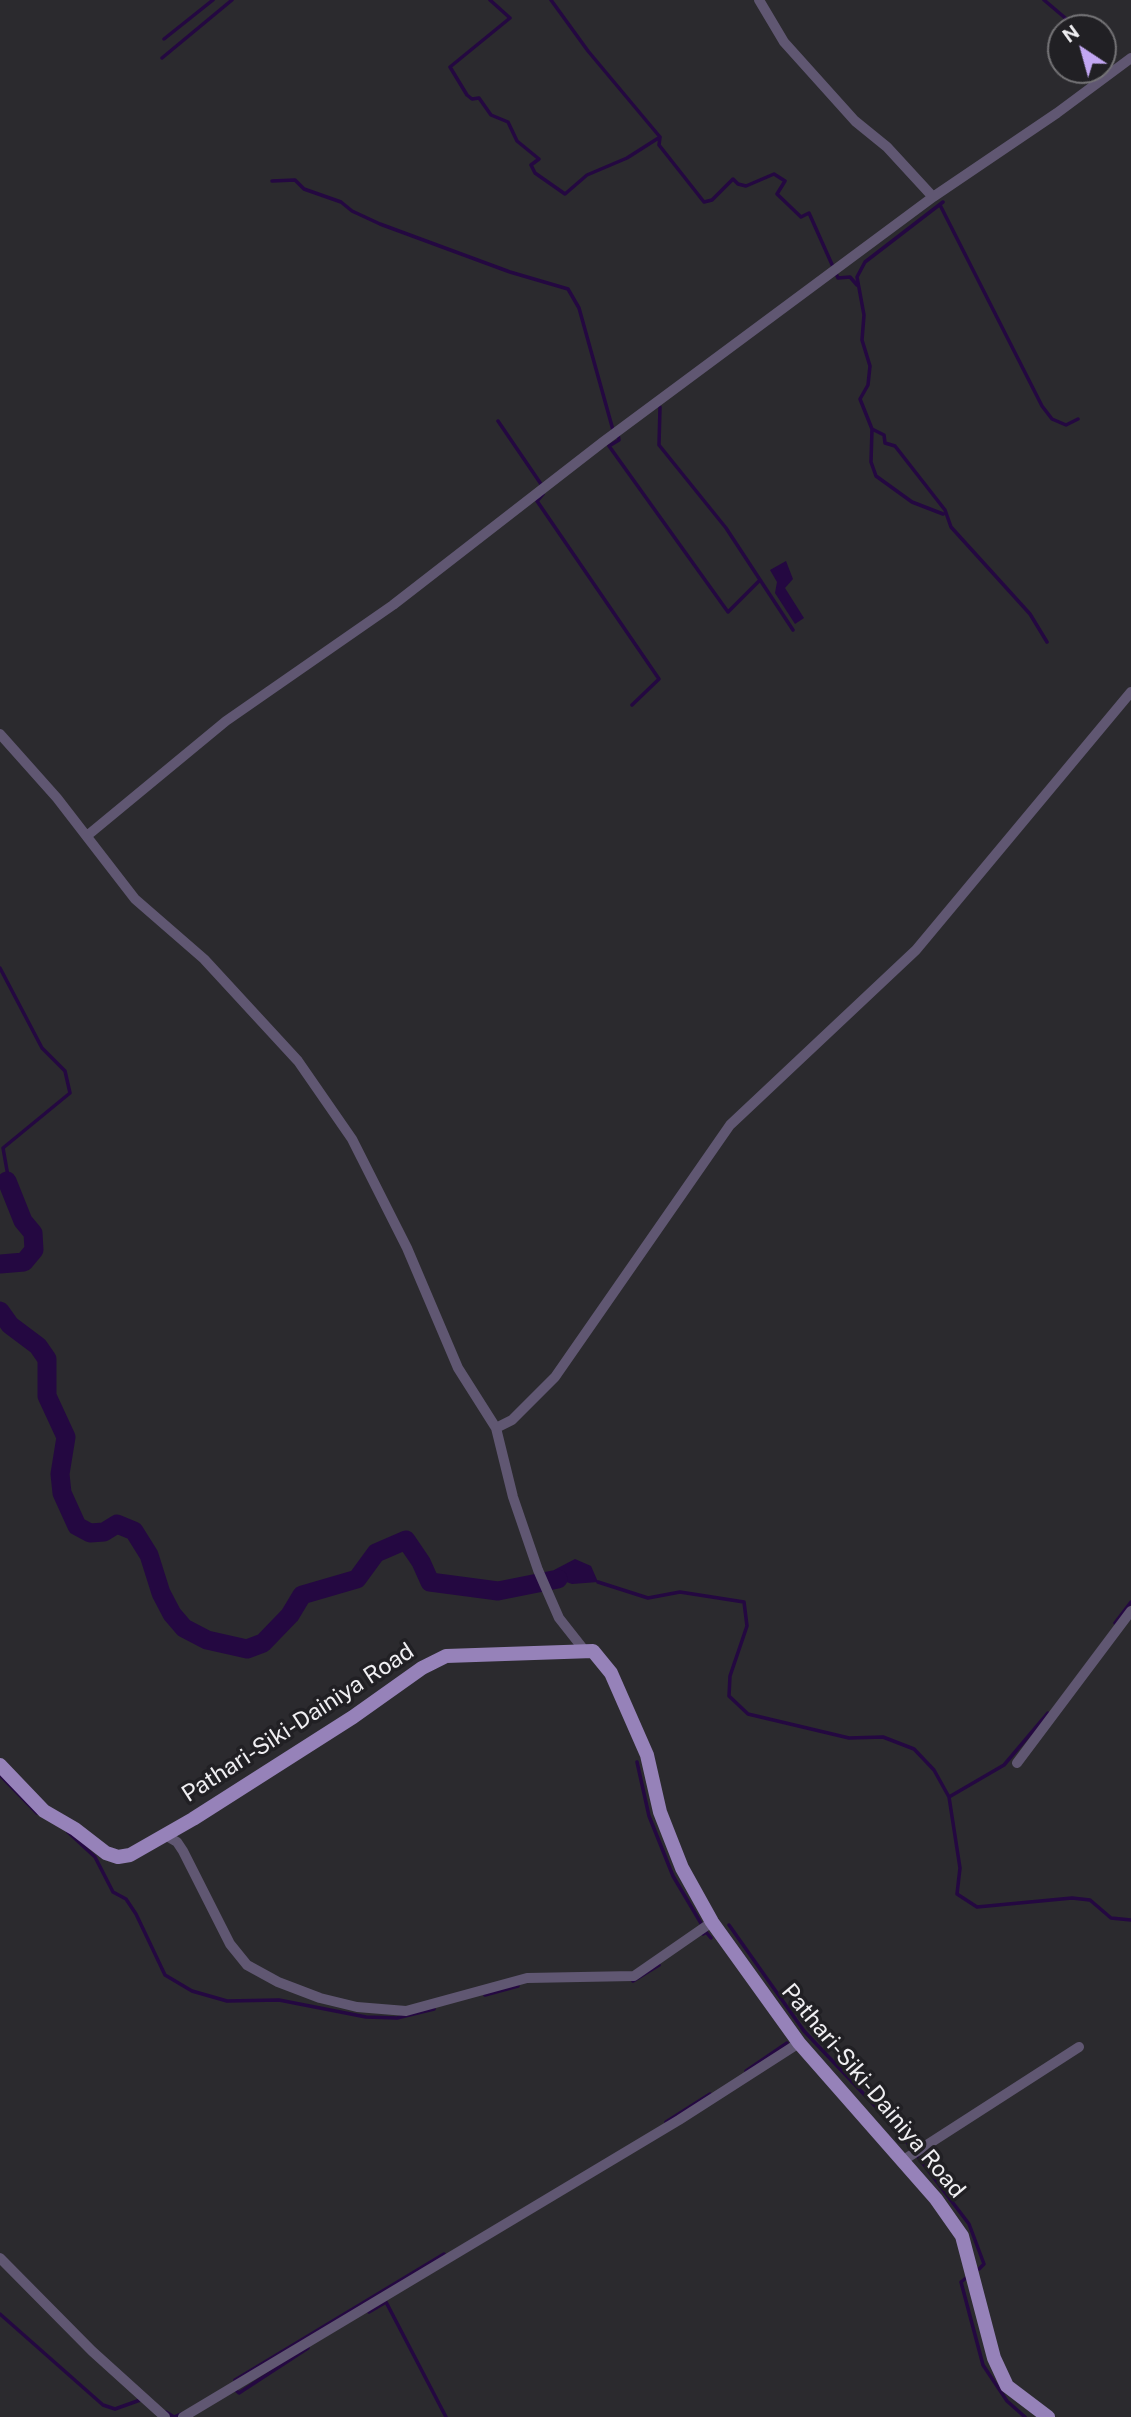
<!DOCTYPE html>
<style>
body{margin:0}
#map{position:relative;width:1131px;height:2417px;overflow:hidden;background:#2b2a2e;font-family:"Public Sans",sans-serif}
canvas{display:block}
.north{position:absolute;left:1047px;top:14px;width:70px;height:70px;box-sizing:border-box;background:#212024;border:2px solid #747376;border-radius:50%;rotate:324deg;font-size:19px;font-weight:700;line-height:28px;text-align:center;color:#f0eff2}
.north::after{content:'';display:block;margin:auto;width:24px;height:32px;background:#c2a7f2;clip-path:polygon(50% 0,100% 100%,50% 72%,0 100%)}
</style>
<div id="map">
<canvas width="1131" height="2417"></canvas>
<div class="north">N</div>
</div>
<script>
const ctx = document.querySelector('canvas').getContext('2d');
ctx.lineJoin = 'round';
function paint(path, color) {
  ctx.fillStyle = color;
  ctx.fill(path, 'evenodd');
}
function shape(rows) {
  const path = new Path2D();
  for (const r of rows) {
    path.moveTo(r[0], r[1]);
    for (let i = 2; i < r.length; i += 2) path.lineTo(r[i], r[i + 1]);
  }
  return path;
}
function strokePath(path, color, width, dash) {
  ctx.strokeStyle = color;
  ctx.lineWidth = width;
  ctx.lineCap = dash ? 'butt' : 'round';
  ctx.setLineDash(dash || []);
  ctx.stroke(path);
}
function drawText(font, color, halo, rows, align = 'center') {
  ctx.font = font + ' "Public Sans",sans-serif';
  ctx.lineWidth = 7;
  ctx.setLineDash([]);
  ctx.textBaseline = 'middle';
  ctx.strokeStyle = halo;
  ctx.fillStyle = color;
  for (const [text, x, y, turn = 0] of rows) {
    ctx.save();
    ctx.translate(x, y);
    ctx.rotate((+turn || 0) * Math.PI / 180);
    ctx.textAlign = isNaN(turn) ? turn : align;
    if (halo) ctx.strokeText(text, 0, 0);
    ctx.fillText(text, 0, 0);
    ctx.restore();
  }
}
const water = shape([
 [786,561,793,579,785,588,804,618,795,624,775,593,777,582,770,570],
 [575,1559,591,1566,598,1582,572,1584,558,1579,554,1570]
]);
const stream = shape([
 [490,0,510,18,450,67,467,95,472,99,479,98,491,115,508,122,517,141,539,159,531,165,535,173,565,194,587,175,627,158,660,137],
 [551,0,588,51,660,137,659,145,704,202,712,200,733,179,738,184,746,186,774,174,785,181,777,194,801,217,809,213,838,278,850,277,857,285],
 [1044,0,1077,28],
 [164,39,213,0],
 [162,58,232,0],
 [272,181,295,180,304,189,341,202,352,211,380,224,510,272,568,289,579,308,613,430],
 [940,205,1042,406,1052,419,1066,425,1078,419],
 [660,407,659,445,726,528,793,630],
 [498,421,543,487],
 [872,429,884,435,885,443,895,446,945,510],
 [618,434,619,440,609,446,728,612,760,580],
 [543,494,537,501,659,679,632,705],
 [945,510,951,527,1030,614,1047,642],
 [943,514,912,502,876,476,871,462,872,429,860,399,868,385,870,366,862,340,864,315,857,277,865,262,943,202],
 [0,968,42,1048,65,1071,70,1093,3,1148,8,1176],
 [598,1582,648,1598,680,1592,744,1602,747,1626,730,1676,729,1696,748,1714,849,1738,883,1737,914,1749,934,1770,949,1797,960,1868,957,1894,977,1907,1072,1898,1090,1900,1111,1918,1131,1920],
 [1115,1623,1131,1602],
 [637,1762,649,1816,673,1876,702,1925],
 [0,1775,37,1813],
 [949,1797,1004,1765,1048,1713],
 [68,1832,95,1857,113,1892,126,1899,136,1914,165,1975,192,1991,227,2001,279,2000,366,2017,397,2018,434,2009],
 [729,1925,804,2031,896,2128,969,2224,984,2264,979,2269],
 [703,1934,706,1932,711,1938],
 [633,1981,659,1965],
 [485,1995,518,1986],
 [746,2071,787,2043],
 [666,2122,710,2094],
 [966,2278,961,2282,983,2365,1007,2401,1025,2417],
 [369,2312,386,2302,446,2417],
 [0,2314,103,2405,115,2409,143,2399],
 [235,2380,444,2254],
 [233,2388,239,2393,308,2348],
 [166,2412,174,2417,181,2414]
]);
const river = shape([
 [0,1264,24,1262,34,1250,33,1233,23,1221,7,1181],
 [0,1311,10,1325,38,1346,47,1359,47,1396,66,1437,60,1474,62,1493,77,1526,90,1533,104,1532,117,1524,134,1531,149,1555,161,1593,172,1614,184,1628,207,1640,247,1649,263,1643,290,1615,302,1595,357,1579,376,1553,406,1540,421,1562,430,1582,498,1591,558,1579]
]);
const minor = shape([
 [759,0,784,42,855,121,887,147,933,197],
 [0,734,57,798,135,899,204,959,298,1061,352,1139,407,1248,458,1368,496,1428,513,1497,538,1570,559,1618,585,1651],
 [88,835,226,721,393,605,603,442,933,197,1057,113,1131,58],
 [496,1428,512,1420,555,1377,730,1125,916,950,1131,692],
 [1017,1763,1131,1611],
 [165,1835,177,1842,183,1851,230,1944,247,1965,278,1982,320,1998,357,2007,406,2011,527,1978,634,1976,712,1922],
 [902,2161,1079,2047],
 [0,2258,92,2351,165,2417],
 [183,2417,679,2120,799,2043]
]);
const major = shape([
 [0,1765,44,1811,75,1829,106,1853,118,1857,130,1855,193,1819,353,1717,422,1668,446,1656,593,1651,611,1673,647,1755,660,1812,682,1868,712,1922,799,2043,936,2199,962,2236,994,2358,1007,2386,1048,2417]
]);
const streetNames = [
 ["Pathari-Siki-Dainiya Road",298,1723,-33],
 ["Pathari-Siki-Dainiya Road",873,2091,50]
];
paint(water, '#240841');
strokePath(stream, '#240841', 3.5);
strokePath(river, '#240841', 19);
strokePath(minor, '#605772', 10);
strokePath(major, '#9682b9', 14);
drawText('23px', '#f0eff2', '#212024', streetNames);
</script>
